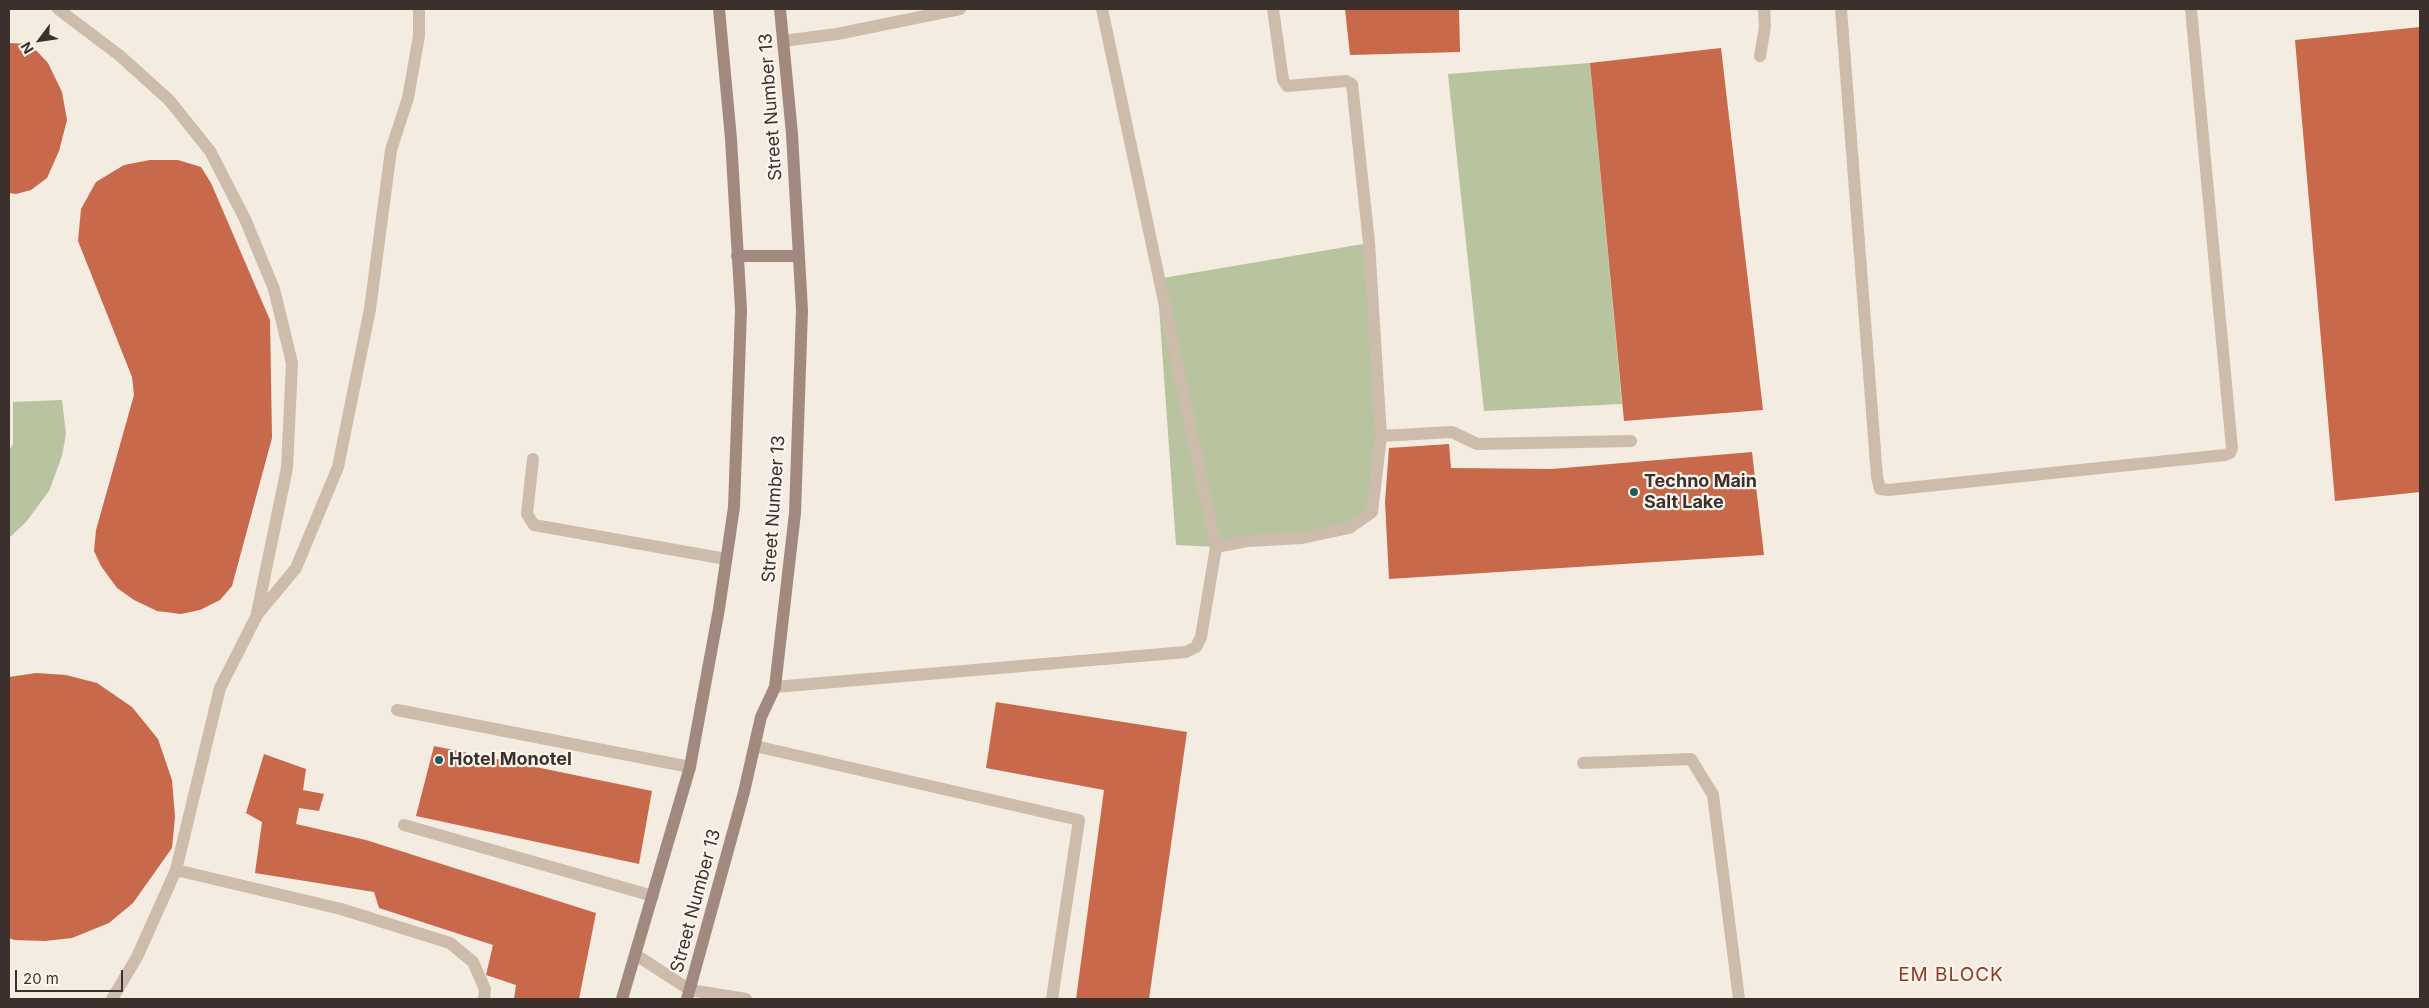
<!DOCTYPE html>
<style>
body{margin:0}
#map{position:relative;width:2429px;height:1008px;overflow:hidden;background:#f4ebe1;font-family:Inter,sans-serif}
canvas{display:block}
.frame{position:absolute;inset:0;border:10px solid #3b302b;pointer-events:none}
.north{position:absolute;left:15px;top:15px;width:50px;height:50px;-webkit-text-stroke:4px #fbf5ee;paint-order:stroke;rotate:239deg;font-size:14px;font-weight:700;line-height:20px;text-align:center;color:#3b302b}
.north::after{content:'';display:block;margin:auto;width:18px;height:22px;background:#3b302b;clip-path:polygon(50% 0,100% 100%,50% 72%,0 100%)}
.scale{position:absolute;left:15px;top:970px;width:108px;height:22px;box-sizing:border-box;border:2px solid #3b302b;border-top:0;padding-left:6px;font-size:15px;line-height:18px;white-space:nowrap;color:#3b302b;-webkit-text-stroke:4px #fbf5ee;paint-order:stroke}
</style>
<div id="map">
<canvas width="2429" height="1008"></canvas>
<div class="frame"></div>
<div class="north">N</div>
<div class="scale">20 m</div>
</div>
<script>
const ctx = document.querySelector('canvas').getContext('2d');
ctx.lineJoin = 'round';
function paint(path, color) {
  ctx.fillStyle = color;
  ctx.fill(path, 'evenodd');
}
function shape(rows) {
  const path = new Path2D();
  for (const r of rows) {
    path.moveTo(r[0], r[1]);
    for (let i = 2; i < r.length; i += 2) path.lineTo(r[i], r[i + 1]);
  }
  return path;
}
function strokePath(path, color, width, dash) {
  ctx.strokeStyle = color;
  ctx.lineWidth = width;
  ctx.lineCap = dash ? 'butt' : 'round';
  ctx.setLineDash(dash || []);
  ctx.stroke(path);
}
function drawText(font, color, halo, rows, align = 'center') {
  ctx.font = font + ' Inter,sans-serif';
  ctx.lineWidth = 4.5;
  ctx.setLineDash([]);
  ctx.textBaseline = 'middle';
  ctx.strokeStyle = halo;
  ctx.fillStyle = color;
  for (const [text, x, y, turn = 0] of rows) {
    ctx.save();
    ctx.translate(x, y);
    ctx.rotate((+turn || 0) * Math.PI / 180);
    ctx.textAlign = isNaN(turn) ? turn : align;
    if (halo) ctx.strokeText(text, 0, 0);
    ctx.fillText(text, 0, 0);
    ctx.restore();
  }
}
const green = shape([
 [1590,63,1622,404,1484,411,1448,74],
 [1369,243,1381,436,1372,512,1349,528,1216,547,1176,545,1157,279],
 [62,400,66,434,62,456,49,491,26,522,9,538,9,450,13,444,13,402]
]);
const building = shape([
 [1345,9,1459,9,1460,52,1350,55],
 [2420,27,2420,492,2335,501,2295,40],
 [9,43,30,44,48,63,62,92,67,120,59,151,47,178,31,190,16,194,9,193],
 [1721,48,1763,410,1624,421,1590,63],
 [150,160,178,160,201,167,211,183,270,320,272,438,232,586,220,600,200,610,181,614,157,611,134,600,117,588,101,566,94,551,96,530,134,395,132,377,78,241,81,209,96,182,124,165],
 [1449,444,1451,468,1552,469,1752,452,1764,555,1389,579,1385,502,1389,448],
 [36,673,66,675,97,683,132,707,158,739,172,780,175,817,172,848,133,903,109,923,72,938,45,941,14,940,9,938,9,677],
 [996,702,1187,732,1149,999,1076,999,1104,790,986,768],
 [434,746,652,791,639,864,416,816],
 [264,754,306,769,303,790,324,794,319,811,299,808,296,824,366,840,596,913,579,999,514,999,516,985,486,975,493,945,379,908,374,892,255,873,262,822,246,813]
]);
const lane = shape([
 [58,9,119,55,169,100,210,151,245,219,274,289,292,363,287,468,257,613],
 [1841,9,1877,477,1880,489,1888,490,2225,455,2230,453,2232,448,2191,9],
 [783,41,837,34,960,9],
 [1760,56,1765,27,1764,9],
 [1381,436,1452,432,1477,444,1631,441],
 [533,459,527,514,534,525,726,559],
 [1216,547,1247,541,1302,538,1349,528,1372,512,1381,436,1369,243,1352,84,1346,81,1287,86,1283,80,1273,9],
 [775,687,1186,652,1196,647,1201,637,1216,547,1102,9],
 [397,710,690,767],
 [755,746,1079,820,1052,999],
 [1583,763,1691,759,1713,795,1739,999],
 [404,825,653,896],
 [176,870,341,909,450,943,473,962,485,989,484,999],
 [636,955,690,990,746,999],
 [112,999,137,957,176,870,220,688,257,615,296,568,338,467,370,309,391,150,408,98,419,36,419,9]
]);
const secondary = shape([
 [737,256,798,256],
 [622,999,690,767,719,609,734,507,741,310,731,139,719,9],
 [687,999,744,792,761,717,775,687,795,513,802,310,792,134,780,9]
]);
const markers = [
 [1634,492,5,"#1f5a5e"],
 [439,760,5,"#1f5a5e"]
];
const streetNames = [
 ["Street Number 13",771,107,-94],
 ["Street Number 13",774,509,-86],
 ["Street Number 13",696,901,-75]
];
const poiNames = [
 ["Techno Main",1644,482],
 ["Salt Lake",1644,503],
 ["Hotel Monotel",449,760]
];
const neighbourhoodNames = [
 ["EM BLOCK",1951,975]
];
paint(green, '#b8c4a0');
paint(building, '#c8694b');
strokePath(lane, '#cdbbac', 12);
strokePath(secondary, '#a18a7d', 12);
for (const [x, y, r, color] of markers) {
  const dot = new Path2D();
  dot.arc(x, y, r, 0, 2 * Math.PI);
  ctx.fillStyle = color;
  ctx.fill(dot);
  strokePath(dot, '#fbf5ee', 2);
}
drawText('18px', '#3b302b', '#fbf5ee', streetNames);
drawText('bold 18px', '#3b302b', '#fbf5ee', poiNames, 'left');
ctx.letterSpacing = '1px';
drawText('19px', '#8c3b22', '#fbf5ee', neighbourhoodNames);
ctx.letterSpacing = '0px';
</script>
